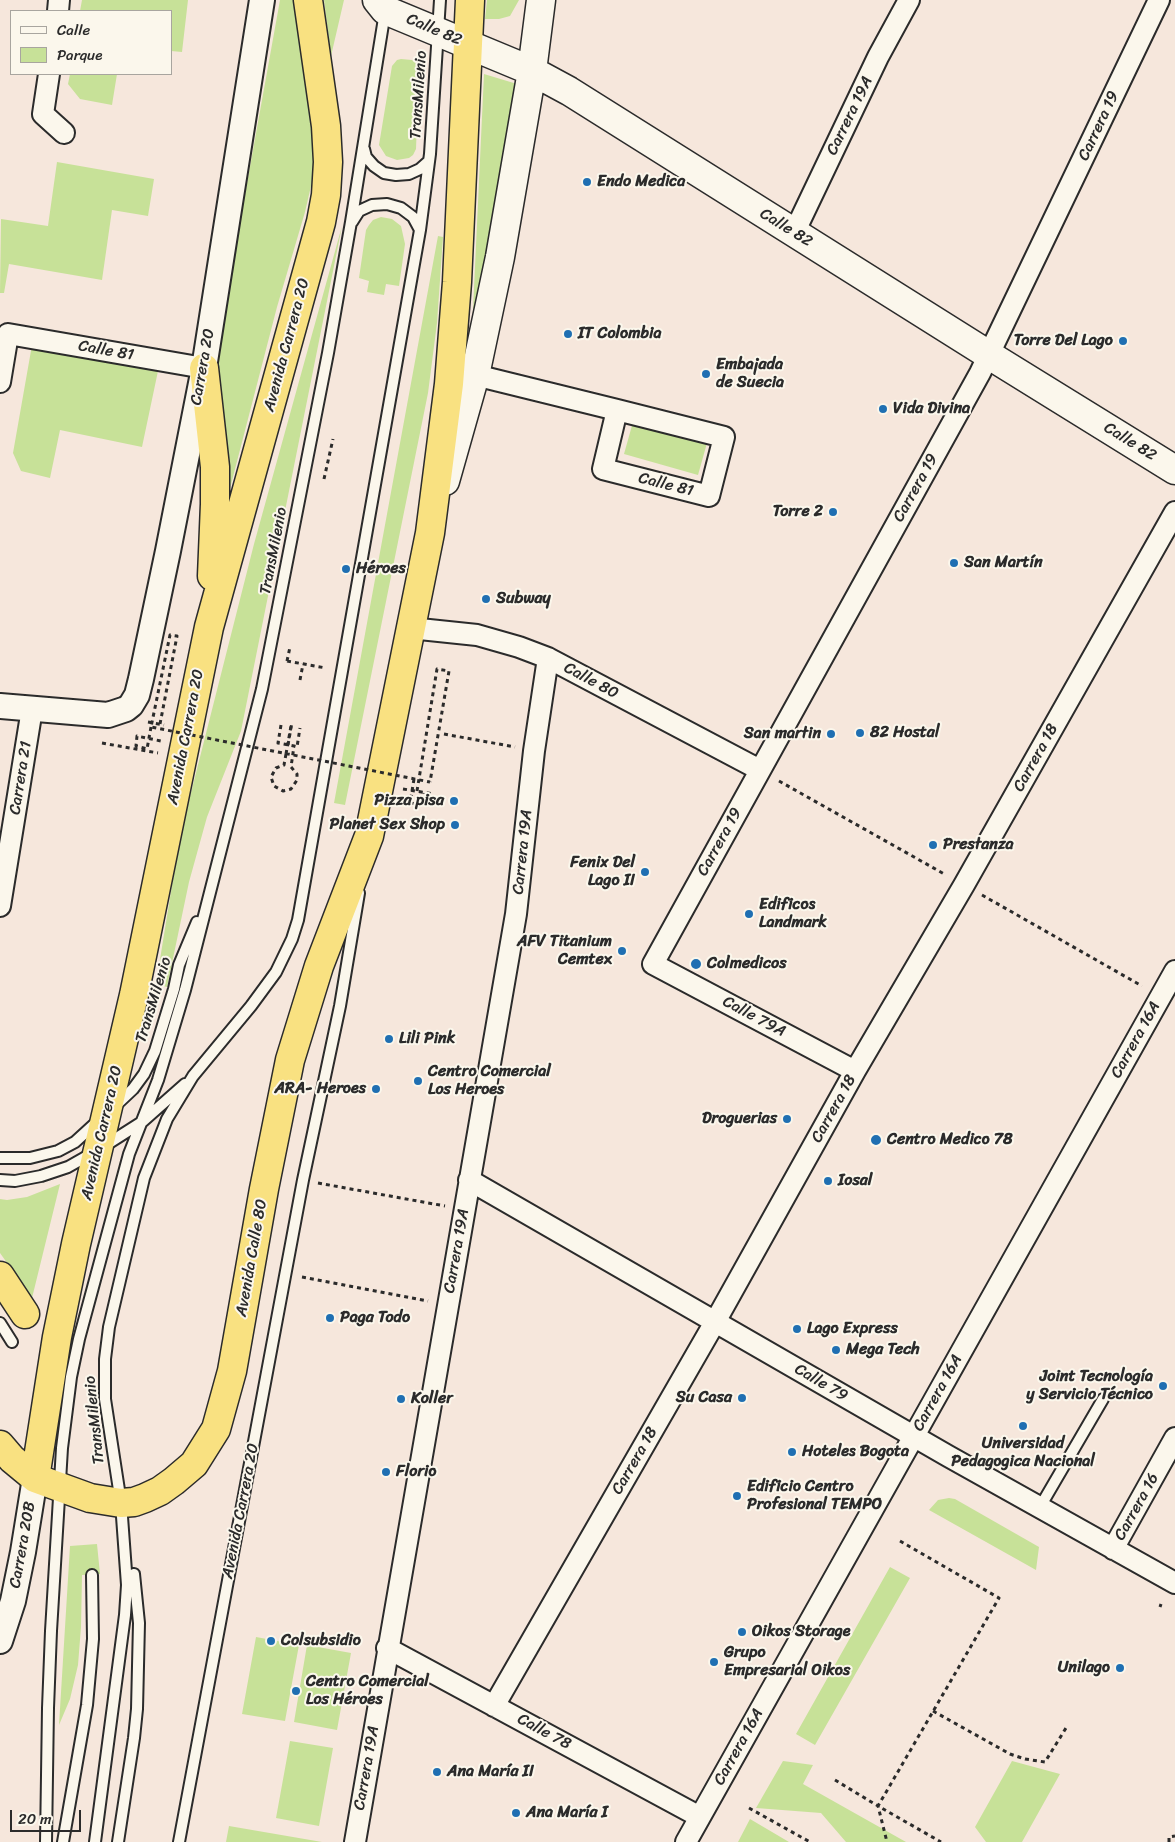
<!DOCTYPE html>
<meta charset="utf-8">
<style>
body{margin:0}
#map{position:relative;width:1175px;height:1842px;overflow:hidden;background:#f6e7dc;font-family:Sriracha,sans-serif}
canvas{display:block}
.legend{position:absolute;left:10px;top:10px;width:162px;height:65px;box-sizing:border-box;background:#fbf7ec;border:1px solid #a8a59f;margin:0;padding:6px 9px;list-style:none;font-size:15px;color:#2b2b2b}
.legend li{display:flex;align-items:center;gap:10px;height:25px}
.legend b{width:25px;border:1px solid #a8a59f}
.scale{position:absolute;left:10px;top:1810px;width:71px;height:22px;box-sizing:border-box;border:2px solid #2b2b2b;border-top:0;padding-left:6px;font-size:15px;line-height:18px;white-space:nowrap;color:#2b2b2b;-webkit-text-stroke:4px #fbf7ec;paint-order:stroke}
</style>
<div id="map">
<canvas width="1175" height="1842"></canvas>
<ul class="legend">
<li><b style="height:6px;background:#fbf7ec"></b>Calle</li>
<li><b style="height:14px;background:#c7e198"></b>Parque</li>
</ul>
<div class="scale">20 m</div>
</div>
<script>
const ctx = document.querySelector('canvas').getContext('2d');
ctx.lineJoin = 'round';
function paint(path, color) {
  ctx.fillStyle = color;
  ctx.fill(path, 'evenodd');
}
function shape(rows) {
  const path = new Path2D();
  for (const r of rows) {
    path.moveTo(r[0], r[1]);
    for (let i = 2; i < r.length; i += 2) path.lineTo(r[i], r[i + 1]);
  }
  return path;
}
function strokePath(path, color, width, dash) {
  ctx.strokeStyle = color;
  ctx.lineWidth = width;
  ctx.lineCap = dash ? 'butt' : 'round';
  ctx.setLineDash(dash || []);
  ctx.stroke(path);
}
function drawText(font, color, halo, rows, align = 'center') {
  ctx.font = font + ' Sriracha,sans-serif';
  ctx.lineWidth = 4;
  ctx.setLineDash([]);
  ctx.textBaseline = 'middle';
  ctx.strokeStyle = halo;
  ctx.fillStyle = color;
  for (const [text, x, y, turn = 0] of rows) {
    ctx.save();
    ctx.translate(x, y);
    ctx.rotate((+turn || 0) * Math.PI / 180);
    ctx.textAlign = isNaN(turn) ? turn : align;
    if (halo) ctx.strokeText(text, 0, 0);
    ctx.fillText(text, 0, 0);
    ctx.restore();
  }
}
const green = shape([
 [82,0,188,0,182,52,171,51,171,11,80,11],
 [280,0,295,0,311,120,314,173,305,212,277,307,227,500,217,383,217,350],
 [324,0,344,0,331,56],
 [487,0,519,0,510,16,499,19,485,19],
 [401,59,412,60,416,63,419,69,416,149,413,155,409,158,397,160,386,156,379,145,392,66,397,60],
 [70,74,117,74,112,105,80,99,68,84],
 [484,74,517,84,489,245,472,331],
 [57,162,154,179,148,216,112,210,102,280,9,264,4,293,0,293,1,219,48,226],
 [381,217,392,219,401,226,405,244,399,286,386,284,384,295,367,292,369,281,359,278,366,230,369,225,373,220],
 [342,226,241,731,207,817,189,882,167,987,156,984,180,836,254,544],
 [438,236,443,237,437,323,428,393,345,805,334,803],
 [32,345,158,371,142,447,60,430,50,478,21,471,13,453],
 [633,422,707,443,698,475,624,454],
 [60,1184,32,1298,0,1253,0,1199,7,1200,27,1197],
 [949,1498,955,1499,1039,1547,1036,1570,929,1510,938,1500],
 [97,1544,100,1574,82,1575,81,1627,78,1665,70,1699,59,1725,70,1546],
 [890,1567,910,1578,815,1745,796,1734],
 [256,1637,299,1645,285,1721,242,1714],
 [307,1645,351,1653,337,1730,294,1722],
 [290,1741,333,1748,319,1826,276,1818],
 [783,1761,813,1765,803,1784,906,1842,846,1842,821,1813,756,1808],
 [1012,1761,1060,1774,1022,1842,986,1842,975,1827],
 [750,1819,789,1842,738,1842],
 [229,1826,322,1842,226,1842]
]);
const path = shape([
 [324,479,333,439],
 [287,661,290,647],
 [287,661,326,668],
 [300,680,303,664],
 [148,722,164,725],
 [281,725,278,743,294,746,297,747,300,728],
 [151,727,147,749,136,746,137,736,161,741],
 [444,734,515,747],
 [102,743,158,753],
 [288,745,292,722],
 [286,754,284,765,276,768,271,777,274,786,283,791,291,789,297,780,297,774,291,767,294,746],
 [779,781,946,875],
 [403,789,434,794],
 [417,791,437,669,449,671,430,782],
 [982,895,1142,986],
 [318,1183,445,1206],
 [302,1277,428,1301],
 [900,1541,999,1598,878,1806,941,1842],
 [1160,1607,1161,1604],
 [933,1711,1010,1754,1025,1759,1045,1762,1066,1728],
 [835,1780,878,1806,887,1842],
 [749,1808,810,1842],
 [1169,1842,1169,1837,1175,1836]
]);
const service = shape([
 [364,149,366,157,374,166,384,173,396,175,409,174,420,169,429,161],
 [352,222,359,211,372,205,387,204,401,208,413,217,420,230],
 [116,1105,133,1089,144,1074,155,1051,174,989,179,965,197,922],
 [0,1158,30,1158,58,1151,75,1142,98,1121],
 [0,1180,15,1181,41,1176,68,1167,98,1150,142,1122,185,1084],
 [0,1323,12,1342],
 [1040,1507,1103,1399],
 [46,1842,48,1708,51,1631,62,1448,71,1377,79,1339,129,1154,158,1080,185,990,262,689,328,353,351,222,385,12],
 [63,1842,87,1705,93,1639,92,1575],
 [95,1842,125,1615,127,1585,121,1503,105,1399,105,1359,109,1327,144,1178,167,1119,193,1076,251,1006,276,972,292,939,298,920,420,230,430,154,440,0],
 [118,1842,134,1738,137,1709,139,1623,134,1574],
 [179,1842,303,1180,340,1006,359,893]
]);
const minor = shape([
 [58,11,59,0],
 [49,74,43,114,64,133],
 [794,233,878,57,909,0],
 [475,375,617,410,724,437,709,496,603,469,617,410],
 [0,382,8,334,204,368],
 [410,628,477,635,519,647,548,658,760,770],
 [0,906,32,709],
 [855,1071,653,964,980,373,1159,0],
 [469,1180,948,1456,1175,1583],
 [1113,1549,1175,1438],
 [387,1648,700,1817],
 [494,1706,715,1322,855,1071,964,885,1175,512],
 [355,1842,516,914,534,751,548,658],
 [686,1842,1175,971]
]);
const tertiary = shape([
 [0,706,108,715,126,709,131,705,137,695,141,679,168,551,204,368,262,0],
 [0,1641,13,1601,23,1552,35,1478]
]);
const secondary = shape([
 [377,0,385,10,532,71,569,91,989,355,1175,470],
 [445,481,475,375,500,257,532,71,541,0]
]);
const trunk = shape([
 [204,368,215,467,215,504,212,576],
 [0,1276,25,1314],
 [0,1445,12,1459,35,1478,90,1498,121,1503,134,1502,145,1498,160,1491,174,1481,194,1464,216,1429,232,1371,264,1189,290,1060,319,966,369,836,430,533,449,384,457,282,470,0],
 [35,1478,57,1337,76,1244,134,995,209,627,321,222,326,195,328,162,326,126,308,0]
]);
const pathBridge = shape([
 [160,724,177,636,170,635,151,727,430,782],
 [286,754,291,726],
 [414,779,410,803,422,805,424,793]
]);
const markers = [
 [587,182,5,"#1f6fb2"],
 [568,334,5,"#1f6fb2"],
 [1123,341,5,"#1f6fb2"],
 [706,374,5,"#1f6fb2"],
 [883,409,5,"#1f6fb2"],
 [833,512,5,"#1f6fb2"],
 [954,563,5,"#1f6fb2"],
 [346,569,5,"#1f6fb2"],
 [486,599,5,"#1f6fb2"],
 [860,733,5,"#1f6fb2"],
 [831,734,5,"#1f6fb2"],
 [454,801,5,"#1f6fb2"],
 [455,825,5,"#1f6fb2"],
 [933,845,5,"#1f6fb2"],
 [645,872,5,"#1f6fb2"],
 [749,914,5,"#1f6fb2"],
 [622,951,5,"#1f6fb2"],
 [696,964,6,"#1f6fb2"],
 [389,1039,5,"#1f6fb2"],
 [418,1081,5,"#1f6fb2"],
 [376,1089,5,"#1f6fb2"],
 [787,1119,5,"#1f6fb2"],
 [876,1140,6,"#1f6fb2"],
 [828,1181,5,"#1f6fb2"],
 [330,1318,5,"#1f6fb2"],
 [797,1329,5,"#1f6fb2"],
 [836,1350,5,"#1f6fb2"],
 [1163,1386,5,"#1f6fb2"],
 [742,1398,5,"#1f6fb2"],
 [401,1399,5,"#1f6fb2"],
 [1023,1426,5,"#1f6fb2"],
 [792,1452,5,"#1f6fb2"],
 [386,1472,5,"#1f6fb2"],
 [737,1496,5,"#1f6fb2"],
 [742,1632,5,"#1f6fb2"],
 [271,1641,5,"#1f6fb2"],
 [714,1662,5,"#1f6fb2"],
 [1120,1668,5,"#1f6fb2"],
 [296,1691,5,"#1f6fb2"],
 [437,1772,5,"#1f6fb2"],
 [516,1813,5,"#1f6fb2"]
];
const streetNames = [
 ["Calle 82",434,30,23],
 ["TransMilenio",419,95,-86],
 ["Carrera 19A",850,116,-64],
 ["Carrera 19",1099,126,-65],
 ["Calle 82",786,228,32],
 ["Avenida Carrera 20",287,345,-75],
 ["Calle 81",106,351,10],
 ["Carrera 20",203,367,-80],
 ["Calle 82",1130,442,32],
 ["Calle 81",666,485,14],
 ["Carrera 19",916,488,-61],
 ["TransMilenio",274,551,-79],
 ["Calle 80",591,681,28],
 ["Avenida Carrera 20",186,737,-79],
 ["Carrera 18",1036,758,-61],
 ["Carrera 21",21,778,-81],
 ["Carrera 19",720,842,-61],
 ["Carrera 19A",523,852,-84],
 ["TransMilenio",154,1000,-73],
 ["Calle 79A",754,1017,28],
 ["Carrera 16A",1136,1040,-61],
 ["Carrera 18",834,1109,-61],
 ["Avenida Carrera 20",102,1133,-77],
 ["Carrera 19A",457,1251,-80],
 ["Avenida Calle 80",252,1258,-80],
 ["Calle 79",821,1383,30],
 ["Carrera 16A",938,1393,-61],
 ["TransMilenio",95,1420,-96],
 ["Carrera 18",635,1461,-60],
 ["Carrera 16",1137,1507,-61],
 ["Avenida Carrera 20",241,1511,-79],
 ["Carrera 20B",23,1545,-80],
 ["Calle 78",544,1732,28],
 ["Carrera 16A",739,1747,-61],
 ["Carrera 19A",367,1768,-80]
];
const poiNames = [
 ["Endo Medica",597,182],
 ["IT Colombia",578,334],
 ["Torre Del Lago",1113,341,"right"],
 ["Embajada",716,365],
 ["de Suecia",716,383],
 ["Vida Divina",893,409],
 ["Torre 2",823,512,"right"],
 ["San Martín",964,563],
 ["Héroes",356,569],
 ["Subway",496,599],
 ["82 Hostal",870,733],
 ["San martin",821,734,"right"],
 ["Pizza pisa",444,801,"right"],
 ["Planet Sex Shop",445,825,"right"],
 ["Prestanza",943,845],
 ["Fenix Del",635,863,"right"],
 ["Lago II",635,881,"right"],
 ["Edificos",759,905],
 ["Landmark",759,923],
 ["AFV Titanium",612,942,"right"],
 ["Cemtex",612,960,"right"],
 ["Colmedicos",707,964],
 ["Lili Pink",399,1039],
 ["Centro Comercial",428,1072],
 ["Los Heroes",428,1090],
 ["ARA- Heroes",366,1089,"right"],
 ["Droguerias",777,1119,"right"],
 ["Centro Medico 78",887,1140],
 ["Iosal",838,1181],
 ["Paga Todo",340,1318],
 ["Lago Express",807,1329],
 ["Mega Tech",846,1350],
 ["Joint Tecnología",1153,1377,"right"],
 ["y Servicio Técnico",1153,1395,"right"],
 ["Su Casa",732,1398,"right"],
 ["Koller",411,1399],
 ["Universidad",1023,1444,"center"],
 ["Pedagogica Nacional",1023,1462,"center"],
 ["Hoteles Bogota",802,1452],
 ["Florio",396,1472],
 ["Edificio Centro",747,1487],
 ["Profesional TEMPO",747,1505],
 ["Oikos Storage",752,1632],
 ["Colsubsidio",281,1641],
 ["Grupo",724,1653],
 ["Empresarial Oikos",724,1671],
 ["Unilago",1110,1668,"right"],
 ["Centro Comercial",306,1682],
 ["Los Héroes",306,1700],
 ["Ana María II",447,1772],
 ["Ana María I",526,1813]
];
paint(green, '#c7e198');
strokePath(service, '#2b2b2b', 14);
strokePath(minor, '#2b2b2b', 24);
strokePath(tertiary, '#2b2b2b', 28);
strokePath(secondary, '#2b2b2b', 31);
strokePath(trunk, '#2b2b2b', 31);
strokePath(path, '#2b2b2b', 3, [4, 4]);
strokePath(service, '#fbf7ec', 10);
strokePath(minor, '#fbf7ec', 20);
strokePath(tertiary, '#fbf7ec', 24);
strokePath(secondary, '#fbf7ec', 28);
strokePath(trunk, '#f9e181', 28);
strokePath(pathBridge, '#2b2b2b', 3, [4, 4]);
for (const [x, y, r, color] of markers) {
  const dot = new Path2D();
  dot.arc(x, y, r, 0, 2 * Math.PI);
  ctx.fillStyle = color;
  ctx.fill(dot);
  strokePath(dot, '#fbf7ec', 2);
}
drawText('16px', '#2b2b2b', '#fbf7ec', streetNames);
drawText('bold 16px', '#2b2b2b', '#fbf7ec', poiNames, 'left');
</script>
